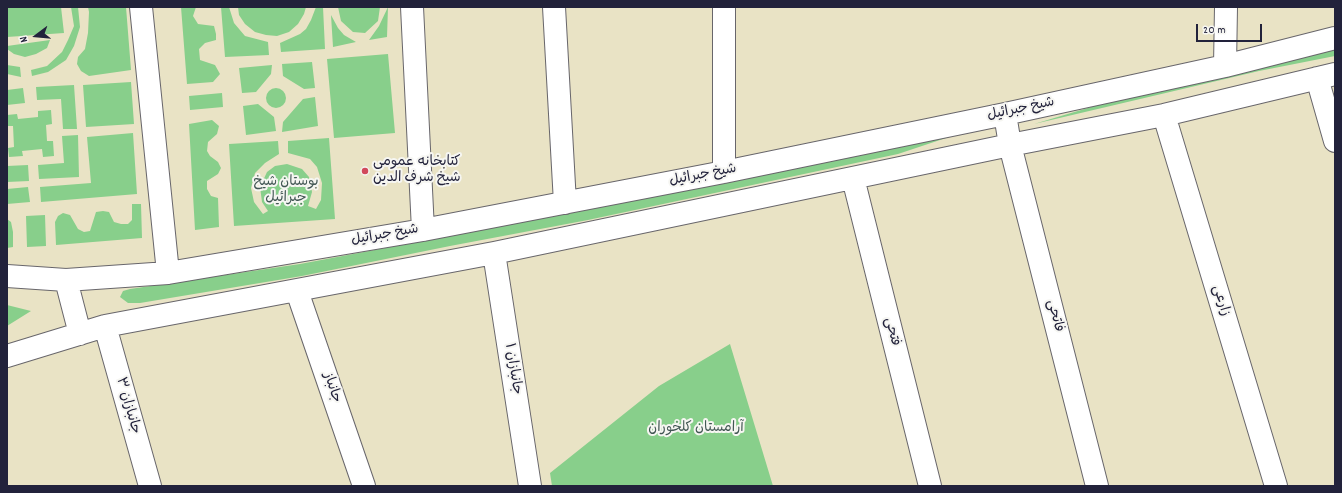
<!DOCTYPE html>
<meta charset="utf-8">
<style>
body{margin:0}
#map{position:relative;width:1342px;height:493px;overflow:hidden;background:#e9e3c5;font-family:Dekko,sans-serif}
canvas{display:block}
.frame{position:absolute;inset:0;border:8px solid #22223b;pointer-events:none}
.north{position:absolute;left:16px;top:16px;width:40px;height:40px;-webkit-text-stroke:3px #f6f6f2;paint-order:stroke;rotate:254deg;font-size:11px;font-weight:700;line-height:16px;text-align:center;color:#22223b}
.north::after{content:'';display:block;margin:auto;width:14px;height:18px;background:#22223b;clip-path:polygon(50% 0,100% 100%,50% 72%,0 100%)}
.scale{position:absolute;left:1196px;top:24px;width:66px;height:18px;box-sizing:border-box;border:2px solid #22223b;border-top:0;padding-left:5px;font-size:12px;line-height:14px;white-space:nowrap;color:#22223b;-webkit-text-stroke:3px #f6f6f2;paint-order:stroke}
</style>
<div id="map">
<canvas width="1342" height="493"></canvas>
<div class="frame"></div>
<div class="north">N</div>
<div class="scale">20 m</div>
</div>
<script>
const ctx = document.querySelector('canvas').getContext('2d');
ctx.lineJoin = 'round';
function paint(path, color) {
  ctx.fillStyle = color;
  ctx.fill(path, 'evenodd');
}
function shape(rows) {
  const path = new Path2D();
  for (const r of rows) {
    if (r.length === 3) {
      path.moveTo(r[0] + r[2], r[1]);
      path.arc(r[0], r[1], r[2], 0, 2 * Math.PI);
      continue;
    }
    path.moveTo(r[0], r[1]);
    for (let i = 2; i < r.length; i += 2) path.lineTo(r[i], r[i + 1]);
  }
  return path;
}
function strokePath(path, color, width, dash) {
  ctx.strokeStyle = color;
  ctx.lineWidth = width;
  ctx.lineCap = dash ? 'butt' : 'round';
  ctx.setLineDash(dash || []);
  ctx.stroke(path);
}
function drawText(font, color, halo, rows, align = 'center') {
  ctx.font = font + ' Dekko,"Playpen Sans Arabic",sans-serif';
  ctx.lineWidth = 4;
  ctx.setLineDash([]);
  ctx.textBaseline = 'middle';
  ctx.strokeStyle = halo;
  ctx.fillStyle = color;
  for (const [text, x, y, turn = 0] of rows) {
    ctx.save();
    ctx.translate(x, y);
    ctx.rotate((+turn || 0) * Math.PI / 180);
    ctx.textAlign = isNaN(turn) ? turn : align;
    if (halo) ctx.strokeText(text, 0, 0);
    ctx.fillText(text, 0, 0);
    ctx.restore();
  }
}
const green = shape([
 [7,7,61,7,64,33,7,37],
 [71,7,78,7,80,27,74,46,66,60,48,72,32,76,31,70,47,66,62,52,68,40,74,26],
 [88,7,126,7,131,70,89,76,81,71,77,64,78,57,85,49,88,33,89,12],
 [181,7,196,7,193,16,198,24,214,26,216,34,216,40,205,43,199,49,200,60,215,65,220,74,213,82,187,84],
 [221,7,229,7,234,23,245,36,268,42,269,55,225,57],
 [238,7,306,7,304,14,298,24,289,32,277,36,266,35,255,32,245,24,239,15],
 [316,7,323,7,325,49,281,52,280,43,300,34,306,29,311,20],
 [338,7,380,7,378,21,365,33,353,32,341,21],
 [388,7,387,37,369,40,379,26],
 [331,15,338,28,344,35,356,42,333,47],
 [50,40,47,48,36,54,25,57,14,54,7,49,7,46],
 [1335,45,1335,56,1259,71,1034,124,1145,91],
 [388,54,395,133,334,138,327,59],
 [312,62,315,88,304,89,283,76,282,64],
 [7,65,20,67,21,77,7,74],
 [272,65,271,74,256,92,242,93,239,68],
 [131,82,134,124,86,127,83,85],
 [74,85,77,129,63,129,61,99,37,100,36,87],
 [276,98,10],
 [23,88,25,103,7,105,7,90],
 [222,93,223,107,190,110,189,96],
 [315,97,318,126,282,132,283,122,303,99],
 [258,104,274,117,276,131,246,135,243,106],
 [51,110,52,124,46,125,47,141,53,141,54,156,43,157,42,149,22,151,23,156,9,157,8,148,14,147,13,126,8,126,7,115,17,114,18,119,38,117,38,111],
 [212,120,219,126,217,134,208,142,207,151,210,156,218,162,221,168,218,174,207,181,207,189,211,196,218,198,219,227,195,230,189,124],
 [979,127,898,154,588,220,450,246,302,276,140,303,128,303,120,297,123,291,130,289,300,264,587,210],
 [133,133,137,194,41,202,40,187,91,183,87,137],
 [78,135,79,177,39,179,38,165,64,163,62,136],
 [329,138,335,219,234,226,229,144,278,141,279,154,265,163,255,173,251,188,254,202,263,214,268,211,262,202,260,187,267,172,275,166,287,164,302,169,309,177,312,192,308,206,316,209,321,200,322,183,317,167,310,159,288,153,288,141],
 [28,165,29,181,7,182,7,166],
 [28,187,30,202,7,204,7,189],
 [132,204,141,204,142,238,56,245,55,222,58,216,63,213,70,215,78,229,84,232,90,231,96,212,103,211,109,212,114,222,121,224,128,224,132,220],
 [45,215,46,246,27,247,26,216],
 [7,219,11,222,13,232,13,247,7,248],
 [7,305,31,311,7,326],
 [730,344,773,486,552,486,550,473,659,386]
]);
const minor = shape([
 [141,7,168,273],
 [412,7,423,230],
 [554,7,565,203],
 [724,7,724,172],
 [1225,66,1226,7],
 [1317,78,1335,141],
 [1005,114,1010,145,1097,486],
 [1164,115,1276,486],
 [853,178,930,486],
 [494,253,530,486],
 [7,276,66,280,168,273,423,230,724,172,1005,114,1225,66,1335,38],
 [66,280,80,334],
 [297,291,364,486],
 [105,326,150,486],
 [7,356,105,326,494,253,1010,145,1164,115,1335,74]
]);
const markers = [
 [365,171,4,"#d1495b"]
];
const streetNames = [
 ["شیخ جبرائیل",1021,110,-12],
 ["شیخ جبرائیل",703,176,-11],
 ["شیخ جبرائیل",385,236,-10],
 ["زارعی",1220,301,73],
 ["فاتحی",1054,316,76],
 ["فتحی",891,332,76],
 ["جانبازان ۱",512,369,81],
 ["جانباز",331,388,71],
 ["جانبازان ۳",127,406,74]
];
const poiNames = [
 ["کتابخانه عمومی",373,163],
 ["شیخ شرف الدین",373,179]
];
const parkNames = [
 ["بوستان شیخ",286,183],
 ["جبرائیل",286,199],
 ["آرامستان کلخوران",696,429]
];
paint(green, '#88cf8b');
strokePath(minor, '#68666b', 24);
strokePath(minor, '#fff', 22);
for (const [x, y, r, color] of markers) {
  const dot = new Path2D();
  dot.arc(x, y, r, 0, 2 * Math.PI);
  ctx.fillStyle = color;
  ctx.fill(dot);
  strokePath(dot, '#f6f6f2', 1.5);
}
drawText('14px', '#22223b', '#f6f6f2', streetNames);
drawText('14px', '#22223b', '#f6f6f2', poiNames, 'left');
drawText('14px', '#415653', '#f6f6f2', parkNames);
</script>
